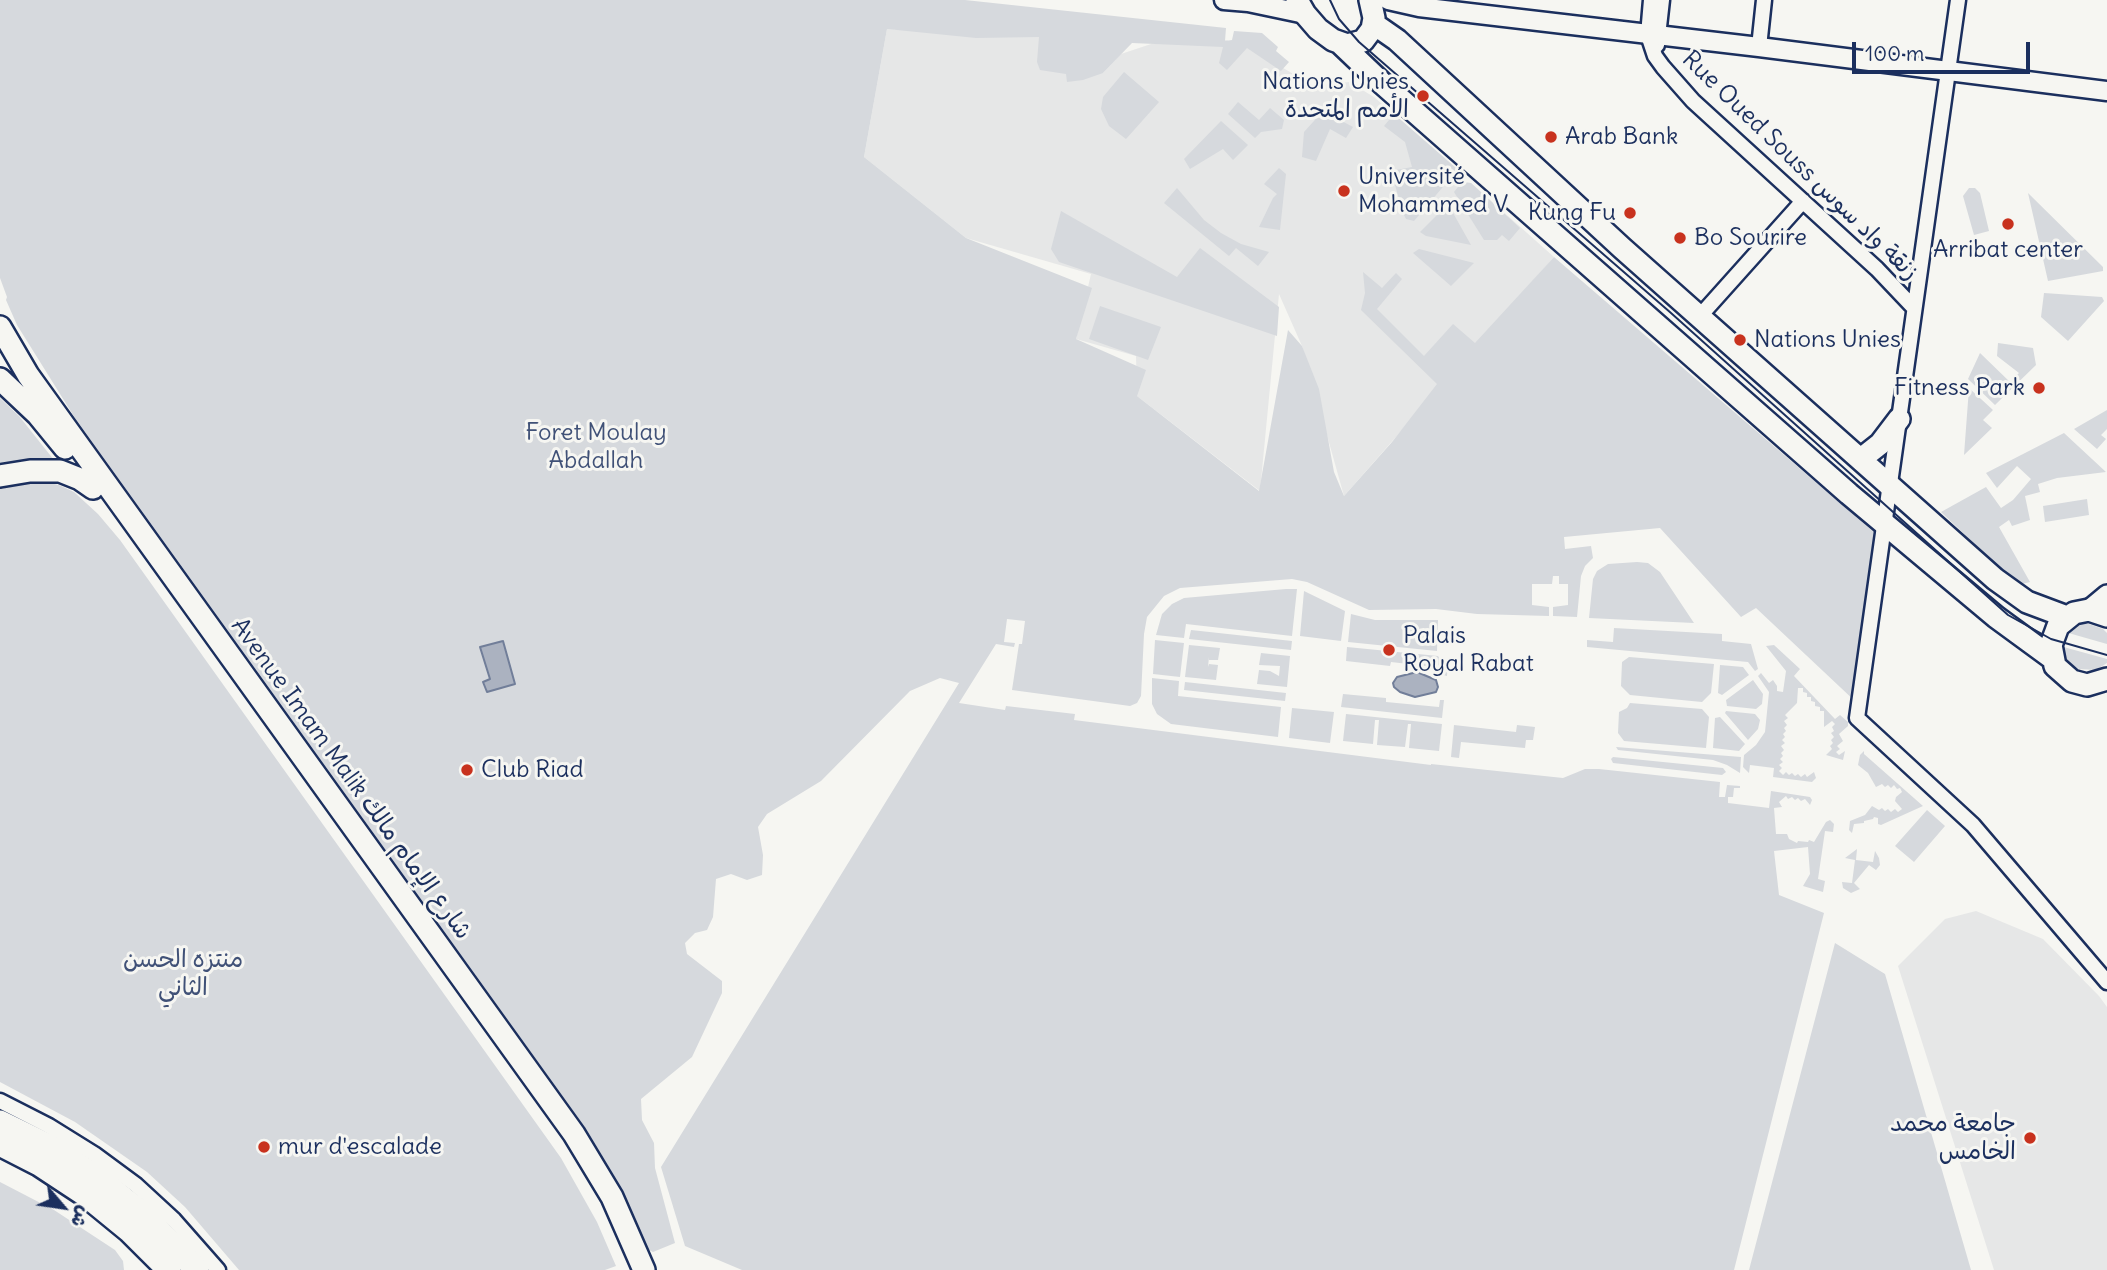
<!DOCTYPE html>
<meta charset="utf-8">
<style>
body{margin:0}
#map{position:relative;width:2107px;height:1270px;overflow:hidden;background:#f6f6f2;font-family:Delius,"Playpen Sans Arabic",sans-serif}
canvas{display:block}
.north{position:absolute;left:28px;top:1172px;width:70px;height:70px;-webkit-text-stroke:5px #f6f6f2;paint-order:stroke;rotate:119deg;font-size:19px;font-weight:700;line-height:28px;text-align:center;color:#1b2f5e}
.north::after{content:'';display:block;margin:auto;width:24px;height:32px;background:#1b2f5e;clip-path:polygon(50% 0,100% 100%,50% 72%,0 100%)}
.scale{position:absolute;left:1852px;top:42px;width:178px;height:32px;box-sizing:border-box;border:4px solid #1b2f5e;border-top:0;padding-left:9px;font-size:21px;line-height:24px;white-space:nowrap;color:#1b2f5e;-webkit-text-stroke:5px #f6f6f2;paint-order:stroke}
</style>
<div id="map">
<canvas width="2107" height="1270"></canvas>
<div class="north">ش</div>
<div class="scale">100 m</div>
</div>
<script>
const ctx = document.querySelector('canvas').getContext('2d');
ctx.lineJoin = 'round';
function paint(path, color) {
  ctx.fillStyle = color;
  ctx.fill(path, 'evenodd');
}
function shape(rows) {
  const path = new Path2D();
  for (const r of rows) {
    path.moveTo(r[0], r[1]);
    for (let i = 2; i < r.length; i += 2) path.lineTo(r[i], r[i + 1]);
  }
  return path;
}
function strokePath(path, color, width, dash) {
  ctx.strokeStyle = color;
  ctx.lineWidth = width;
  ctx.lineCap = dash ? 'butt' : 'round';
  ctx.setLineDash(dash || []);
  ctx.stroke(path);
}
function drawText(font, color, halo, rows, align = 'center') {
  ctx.font = font + ' Delius,"Playpen Sans Arabic",sans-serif';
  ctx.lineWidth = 6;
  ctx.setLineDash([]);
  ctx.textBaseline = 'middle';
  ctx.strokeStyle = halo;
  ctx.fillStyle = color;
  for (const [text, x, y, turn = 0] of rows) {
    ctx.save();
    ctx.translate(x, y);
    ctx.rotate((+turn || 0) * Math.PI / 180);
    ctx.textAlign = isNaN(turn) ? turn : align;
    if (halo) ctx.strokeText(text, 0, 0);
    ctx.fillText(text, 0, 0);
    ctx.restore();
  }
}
const built = shape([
 [887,29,1061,38,1103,73,1121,54,1151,44,1226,40,1247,47,1314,86,1349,82,1374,97,1456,168,1454,176,1462,182,1471,183,1554,257,1344,496,1302,346,1279,294,1260,491,1137,396,1136,356,1076,339,1091,274,966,238,864,157],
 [1976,911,2043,939,2099,996,2107,1007,2107,1270,1994,1270,1898,966,1945,919]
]);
const green = shape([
 [0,0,965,0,1226,28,1225,41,1232,40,1234,31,1262,33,1278,47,1276,51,1289,62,1281,71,1247,48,1227,70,1219,63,1223,47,1132,43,1103,73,1083,80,1067,82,1066,74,1040,70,1037,62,1039,37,976,38,887,29,864,157,966,238,1092,288,1076,339,1146,370,1137,396,1259,491,1288,330,1302,346,1319,389,1334,472,1344,496,1392,442,1437,384,1361,310,1365,293,1363,272,1382,288,1396,273,1402,279,1377,309,1424,356,1453,324,1475,343,1554,257,1876,534,1857,703,1756,608,1741,617,1660,528,1564,537,1565,549,1591,546,1593,558,1585,566,1581,576,1577,617,1553,616,1553,607,1568,605,1568,584,1559,584,1559,576,1553,576,1552,584,1532,584,1532,605,1549,607,1549,616,1477,614,1436,609,1369,610,1307,582,1292,579,1180,588,1164,596,1147,617,1144,634,1141,696,1137,703,1130,706,1012,690,1019,644,1022,644,1025,621,1007,619,1004,642,1015,643,1014,647,996,644,959,703,1005,710,1006,706,1075,714,1074,720,1431,765,1431,764,1563,778,1585,769,1599,769,1720,782,1719,797,1725,797,1727,785,1740,786,1740,788,1734,788,1733,797,1728,797,1728,803,1761,807,1769,808,1771,791,1810,797,1812,800,1810,805,1805,799,1801,801,1798,798,1795,800,1792,797,1788,799,1786,796,1779,802,1782,807,1774,808,1776,834,1787,834,1789,839,1797,843,1798,841,1808,842,1809,840,1814,842,1826,822,1830,820,1834,824,1833,832,1825,831,1818,879,1825,881,1823,892,1803,886,1810,874,1808,847,1774,851,1779,895,1824,913,1734,1270,742,1270,685,1246,661,1167,959,683,940,678,910,691,821,781,767,814,758,827,763,855,762,875,747,880,731,874,716,879,713,917,707,930,695,933,685,943,687,954,722,981,722,993,692,1057,641,1099,642,1120,654,1143,655,1168,675,1243,653,1252,649,1250,616,1179,586,1129,75,418,17,325,6,300,7,297,0,278],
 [1124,72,1159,102,1126,139,1109,126,1101,109,1103,97],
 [1238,102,1259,120,1270,108,1284,120,1282,129,1261,132,1255,138,1228,114],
 [1323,111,1353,127,1346,138,1330,129,1316,161,1302,157,1304,132],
 [1394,114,1456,168,1453,175,1414,221,1406,219,1403,213,1391,171,1412,167,1405,142,1384,126],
 [1221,121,1248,145,1233,160,1223,149,1190,169,1184,159],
 [1279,168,1286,174,1280,230,1259,227,1273,198,1277,194,1264,184],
 [1462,182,1471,183,1520,228,1509,241,1502,235,1497,240,1484,240,1454,192],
 [1177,188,1204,220,1221,233,1241,244,1269,252,1258,266,1236,248,1229,256,1164,203],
 [1969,188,1975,188,1980,193,1989,231,1974,235,1963,196],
 [2028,193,2103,267,2103,271,2048,281],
 [1448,204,1471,245,1426,236,1420,232],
 [1061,211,1177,277,1200,248,1279,307,1277,336,1059,262,1051,249],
 [1419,249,1474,263,1451,286,1413,253],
 [2044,293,2102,297,2104,301,2068,341,2041,317],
 [1100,306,1161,327,1148,360,1089,339],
 [1998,343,2033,348,2036,365,1995,405,1968,379,1980,353,2010,382,2019,373,1997,356],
 [1969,388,1993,410,1983,420,1992,428,1964,455],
 [0,398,19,416,54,460,0,465],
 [2107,410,2107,429,2101,435,2106,439,2097,449,2074,429],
 [2064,433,2106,472,2057,478,2038,484,2040,492,2025,496,2030,520,2012,526,2009,520,1999,527,2030,582,2018,585,1941,512,1986,487,2001,508,2013,500,2031,479,2017,466,1997,488,1986,473],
 [40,481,59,485,74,492,98,514,120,540,561,1158,597,1222,616,1266,605,1270,239,1270,185,1207,147,1172,75,1122,0,1082,0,489],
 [2087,499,2089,515,2045,522,2043,506],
 [1637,562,1648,563,1660,572,1694,623,1589,618,1593,579,1597,571,1608,564],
 [1286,589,1297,589,1292,636,1186,624,1184,638,1156,635,1162,614,1172,604,1184,598],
 [1304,591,1345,611,1341,641,1300,636],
 [1351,614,1375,620,1438,620,1437,651,1348,642],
 [2078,624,2089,624,2103,629,2107,633,2107,644,2065,632],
 [1614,628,1722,634,1722,641,1751,644,1758,669,1755,671,1748,662,1587,647,1587,640,1613,642],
 [1191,630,1292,641,1291,650,1189,639],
 [1155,640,1184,643,1180,677,1153,674],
 [1189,645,1220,648,1218,660,1209,660,1209,657,1208,667,1209,664,1218,665,1216,680,1185,677],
 [1774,645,1800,669,1794,676,1835,719,1840,715,1848,722,1848,726,1839,734,1843,741,1837,746,1840,749,1836,752,1839,755,1845,751,1843,760,1826,755,1832,749,1830,746,1833,743,1831,740,1834,737,1831,733,1834,731,1832,727,1835,724,1832,721,1824,727,1824,711,1820,711,1820,707,1815,706,1815,702,1811,701,1811,697,1807,697,1807,693,1803,692,1803,688,1798,688,1797,703,1785,715,1788,718,1784,721,1787,725,1784,728,1786,731,1783,734,1785,737,1782,740,1785,743,1781,746,1784,750,1781,753,1783,756,1780,759,1783,762,1779,765,1782,768,1779,771,1783,775,1786,772,1789,775,1792,773,1795,776,1798,774,1801,777,1805,774,1807,777,1814,772,1816,778,1812,782,1773,777,1774,768,1750,765,1749,773,1743,767,1744,755,1756,745,1765,732,1769,692,1758,676,1761,673,1769,683,1773,680,1777,686,1777,691,1783,692,1786,671,1766,646],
 [2060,646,2107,659,2107,663,2096,670,2079,669,2065,660],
 [1347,647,1438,656,1442,662,1448,663,1447,676,1443,675,1443,668,1391,662,1390,666,1346,661],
 [1261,653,1290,656,1287,687,1257,684,1259,670,1270,671,1279,676,1280,666,1259,665],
 [1629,657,1714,664,1711,693,1702,702,1630,695,1621,686,1622,662],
 [1720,665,1743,667,1749,675,1722,695,1718,693],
 [1152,678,1179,681,1178,696,1281,707,1278,737,1171,724,1157,714,1152,704],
 [1753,680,1763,694,1762,704,1756,709,1727,706,1726,700],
 [1185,682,1286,693,1285,701,1184,690],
 [1343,694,1386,698,1386,702,1439,707,1440,700,1444,700,1442,718,1341,707],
 [1630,703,1702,709,1709,717,1706,748,1624,741,1618,733,1619,712,1627,708],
 [1292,708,1334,712,1330,743,1289,738],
 [1726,711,1755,714,1760,720,1758,729,1748,740,1725,713],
 [1346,714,1442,724,1439,751,1409,748,1411,724,1408,724,1405,747,1377,745,1379,720,1375,720,1373,744,1343,741],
 [1720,717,1745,744,1739,751,1713,748,1715,718],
 [1454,725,1516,732,1517,725,1535,727,1533,740,1526,740,1525,748,1461,742,1459,758,1451,757],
 [1616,747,1741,757,1740,773,1727,765,1713,760,1618,750],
 [1864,751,1864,754,1923,806,1881,825,1878,824,1878,818,1874,817,1873,819,1864,821,1864,823,1854,824,1852,833,1849,830,1850,821,1865,815,1872,806,1879,810,1882,808,1885,811,1888,809,1891,812,1895,809,1898,812,1902,809,1895,801,1896,797,1902,792,1900,788,1897,789,1894,785,1891,788,1888,785,1885,787,1882,784,1876,787,1868,773,1858,765,1860,755],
 [1613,757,1723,768,1726,772,1722,775,1613,763,1611,759],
 [1927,810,1945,826,1914,862,1895,846],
 [1857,849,1856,860,1873,862,1875,851,1879,858,1880,865,1876,870,1869,865,1854,883,1860,889,1851,893,1843,888,1842,882,1852,883,1855,860,1845,858],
 [1835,943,1885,974,1971,1270,1749,1270],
 [0,1182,54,1210,115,1250,123,1261,124,1270,0,1270]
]);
const water = shape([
 [503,641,515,684,487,692,483,682,490,679,480,647,503,641],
 [1417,672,1436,680,1438,687,1436,692,1415,697,1400,692,1394,687,1393,683,1397,677,1417,672]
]);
const minor = shape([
 [1651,0,1648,35,1655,56,1663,67,1693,101,1877,269,1914,308],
 [1958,0,1857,718,1973,825,2107,982],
 [1657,45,1662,0],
 [1759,47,1764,0],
 [1700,316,1803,201],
 [0,1101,49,1126,94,1154,136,1185,174,1220,218,1270]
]);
const tertiary = shape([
 [1224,0,1248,2,1305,14],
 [1388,0,1419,7,1759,47,2107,91]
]);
const secondary = shape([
 [2089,610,2107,595]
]);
const primary = shape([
 [1297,0,1305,14,1318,29,1333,40,1347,45,1363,41,1372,29,1374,18,1370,0],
 [1374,24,1397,40,1622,248,1995,579,2027,602,2067,617],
 [1341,44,1383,84,1849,494,1996,617,2052,658],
 [0,327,28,375,574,1134,612,1197,644,1270],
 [0,379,38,415,65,448],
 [1861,459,1880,444,1899,419],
 [0,476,30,471,60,471,80,479,93,488],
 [2107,616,2089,610,2074,613,2058,626,2051,645,2055,666,2072,681,2087,685,2107,679]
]);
const trunk = shape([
 [0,1122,49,1146,98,1178,144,1215,197,1270],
 [0,1144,39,1164,86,1195,130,1231,169,1270]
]);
const tram = shape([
 [1330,0,1339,19,1359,42,1671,313,2008,615,2051,639,2107,655]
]);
const markers = [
 [1423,96,7,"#c8321e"],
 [1551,137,7,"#c8321e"],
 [1344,191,7,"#c8321e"],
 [1630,213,7,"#c8321e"],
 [2008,224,7,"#c8321e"],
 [1680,238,7,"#c8321e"],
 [1740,340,7,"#c8321e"],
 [2039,388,7,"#c8321e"],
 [1389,650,7,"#c8321e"],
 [467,770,7,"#c8321e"],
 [2030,1138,7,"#c8321e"],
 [264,1147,7,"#c8321e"]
];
const poiNames = [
 ["Nations Unies",1409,82,"right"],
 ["الأمم المتحدة",1409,110,"right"],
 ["Arab Bank",1565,137],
 ["Université",1358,177],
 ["Mohammed V",1358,205],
 ["Kung Fu",1616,213,"right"],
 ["Bo Sourire",1694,238],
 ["Arribat center",2008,250,"center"],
 ["Nations Unies",1754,340],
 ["Fitness Park",2025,388,"right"],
 ["Palais",1403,636],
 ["Royal Rabat",1403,664],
 ["Club Riad",481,770],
 ["جامعة محمد",2016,1124,"right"],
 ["الخامس",2016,1152,"right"],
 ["mur d'escalade",278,1147]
];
const streetNames = [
 ["Rue Oued Souss زنقة واد سوس",1800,166,44],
 ["Avenue Imam Malik شارع الإمام مالك",351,779,54]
];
const parkNames = [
 ["Foret Moulay",596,433],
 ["Abdallah",596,461],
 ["منتزه الحسن",183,960],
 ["الثاني",183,988]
];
paint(built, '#e6e7e7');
paint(green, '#d6d9dd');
paint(water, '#abb2c0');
strokePath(water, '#717e99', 2);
strokePath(minor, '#1b2f5e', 19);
strokePath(tertiary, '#1b2f5e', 23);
strokePath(secondary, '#1b2f5e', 24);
strokePath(primary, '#1b2f5e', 26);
strokePath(trunk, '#1b2f5e', 28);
strokePath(minor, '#f6f6f2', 14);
strokePath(tertiary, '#f6f6f2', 18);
strokePath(secondary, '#f6f6f2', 19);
strokePath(primary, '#f6f6f2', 21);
strokePath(trunk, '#f6f6f2', 23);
strokePath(tram, '#1b2f5e', 2);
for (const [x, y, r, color] of markers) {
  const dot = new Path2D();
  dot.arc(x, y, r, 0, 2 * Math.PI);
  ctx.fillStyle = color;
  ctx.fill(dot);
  strokePath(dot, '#f6f6f2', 2.5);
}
drawText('24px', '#1b2f5e', '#f6f6f2', poiNames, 'left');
drawText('24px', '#1b2f5e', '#f6f6f2', streetNames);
drawText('24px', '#405177', '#f6f6f2', parkNames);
</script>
